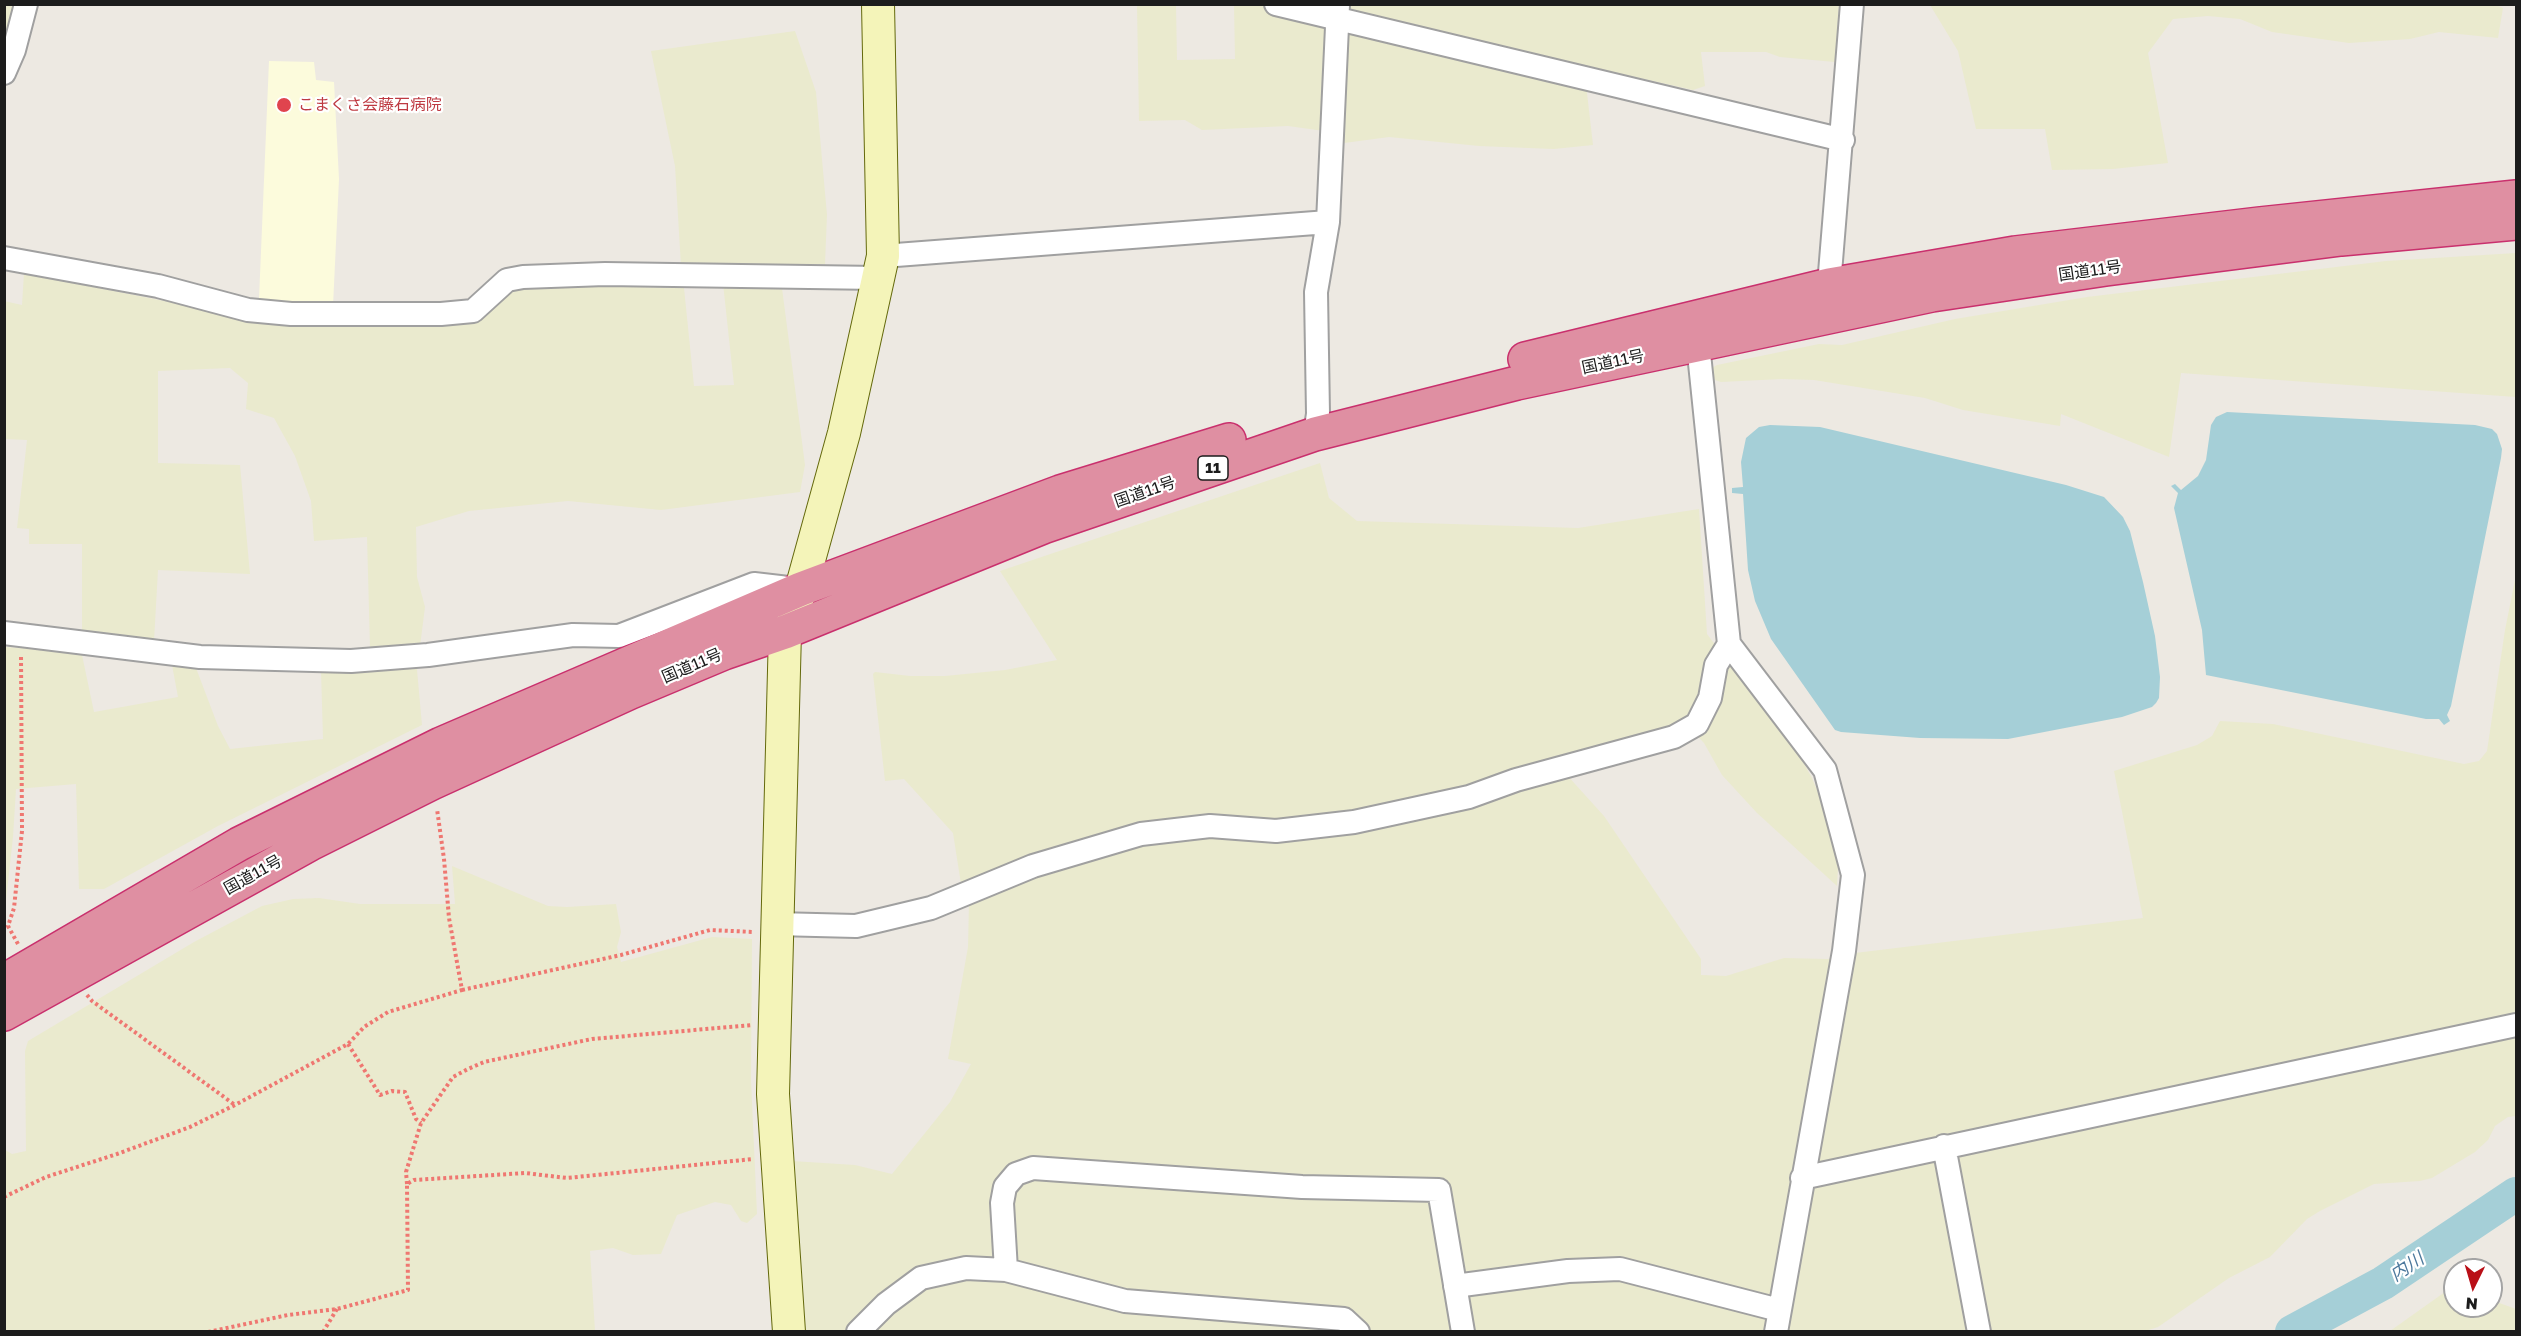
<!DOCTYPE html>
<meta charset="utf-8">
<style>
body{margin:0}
#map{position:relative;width:2521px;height:1336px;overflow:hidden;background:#ede9e2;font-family:"Golos Text",sans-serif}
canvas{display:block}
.frame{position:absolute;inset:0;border:6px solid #1c1c1c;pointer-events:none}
.north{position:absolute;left:2443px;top:1258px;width:60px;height:60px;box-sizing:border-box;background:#fff;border:2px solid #a4a4a4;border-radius:50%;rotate:185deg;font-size:16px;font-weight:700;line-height:24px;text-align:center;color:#1c1c1c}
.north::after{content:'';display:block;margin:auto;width:21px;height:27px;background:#b90f17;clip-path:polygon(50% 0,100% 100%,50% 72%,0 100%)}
</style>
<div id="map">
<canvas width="2521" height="1336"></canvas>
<div class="frame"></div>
<div class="north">N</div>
</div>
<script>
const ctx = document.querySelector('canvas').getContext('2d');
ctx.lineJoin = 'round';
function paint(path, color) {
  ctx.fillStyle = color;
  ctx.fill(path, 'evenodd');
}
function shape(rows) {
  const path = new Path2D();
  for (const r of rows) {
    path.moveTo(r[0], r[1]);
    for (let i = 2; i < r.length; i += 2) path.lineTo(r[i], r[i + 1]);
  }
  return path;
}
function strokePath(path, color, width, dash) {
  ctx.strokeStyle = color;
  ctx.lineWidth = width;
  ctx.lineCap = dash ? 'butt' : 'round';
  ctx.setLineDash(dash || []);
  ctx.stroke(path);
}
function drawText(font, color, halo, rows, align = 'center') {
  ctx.font = font + ' "Golos Text","Noto Sans JP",sans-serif';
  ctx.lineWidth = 4.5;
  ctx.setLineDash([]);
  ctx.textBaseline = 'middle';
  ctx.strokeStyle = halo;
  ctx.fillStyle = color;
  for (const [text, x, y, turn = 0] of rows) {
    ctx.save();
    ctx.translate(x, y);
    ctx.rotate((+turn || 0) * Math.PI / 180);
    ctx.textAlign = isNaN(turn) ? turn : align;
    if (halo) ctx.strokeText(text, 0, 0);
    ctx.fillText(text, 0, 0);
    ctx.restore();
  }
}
const education = shape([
 [269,61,314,62,316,80,334,82,339,179,333,306,287,305,259,299]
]);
const farmland = shape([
 [5,5,17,5,5,49],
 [1137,5,1176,5,1177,60,1235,59,1234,5,1839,5,1835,62,1780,57,1766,52,1701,52,1705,86,1693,90,1590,67,1587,93,1593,145,1554,149,1479,146,1389,137,1344,143,1324,131,1288,126,1202,130,1185,120,1139,121],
 [2496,5,2503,8,2498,38,2439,32,2410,39,2349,43,2272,32,2240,19,2208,16,2173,19,2148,53,2168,163,2113,169,2052,170,2045,129,1976,129,1958,51,1930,5],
 [795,31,816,92,827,215,825,264,779,265,805,465,800,492,661,510,568,501,469,511,416,527,417,577,425,607,417,670,422,725,218,826,104,889,79,889,76,784,16,789,13,837,5,909,5,647,61,650,82,655,94,712,178,697,172,665,196,668,218,726,230,749,323,739,321,671,368,673,370,647,367,537,314,541,311,501,295,456,274,418,246,409,248,383,230,368,158,371,158,463,240,465,250,574,158,570,154,641,82,631,82,544,29,544,29,529,17,528,27,440,5,439,4,301,22,305,24,273,244,317,472,321,489,312,513,287,560,285,684,288,694,386,734,385,721,265,681,266,675,166,651,51],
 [2516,253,2516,397,2181,373,2169,457,2061,414,2060,426,1963,410,1925,398,1814,380,1782,379,1721,382,1715,380,1711,374,1712,368,1717,365,1819,344,1842,345,1955,319,2087,297,2386,261],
 [1320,463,1329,498,1357,521,1578,528,1699,509,1707,634,1802,760,1812,778,1824,807,1832,833,1838,868,1837,886,1757,813,1722,775,1704,743,1682,720,1672,725,1561,759,1566,774,1604,816,1701,959,1701,975,1726,976,1784,958,1828,959,1855,953,2143,918,2114,771,2197,745,2212,736,2220,721,2273,724,2464,764,2479,761,2487,751,2505,630,2516,575,2516,1116,2508,1117,2495,1126,2488,1140,2475,1152,2432,1178,2420,1181,2374,1184,2320,1211,2307,1219,2270,1257,2229,1278,2158,1327,2142,1332,805,1331,792,1161,855,1165,892,1174,950,1102,971,1064,948,1059,968,947,969,903,961,884,953,833,904,779,885,781,873,674,875,672,910,676,945,676,1005,670,1057,660,1000,571],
 [452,866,548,906,567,907,616,904,621,932,617,947,621,962,712,937,752,939,751,1080,757,1214,747,1223,741,1221,731,1205,715,1202,677,1215,661,1254,633,1255,613,1248,590,1251,595,1331,5,1331,5,1150,12,1154,26,1151,25,1051,28,1041,194,942,262,906,293,899,319,898,360,904,455,904],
 [2452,1287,2455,1288,2455,1306,2491,1306,2491,1300,2516,1309,2516,1331,2390,1331]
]);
const water = shape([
 [2227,412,2475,425,2492,429,2497,434,2502,449,2501,458,2451,706,2447,715,2450,721,2444,725,2439,719,2426,719,2206,675,2202,630,2174,508,2178,493,2171,486,2175,484,2181,490,2198,476,2206,460,2211,425,2216,417],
 [1770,425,1820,427,2066,485,2104,497,2123,517,2130,531,2143,582,2155,636,2160,677,2159,698,2156,703,2152,707,2122,717,2008,739,1920,738,1841,732,1835,730,1771,639,1755,601,1748,570,1743,494,1732,493,1732,488,1743,487,1741,462,1746,438,1759,427]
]);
const river = shape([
 [2292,1332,2383,1283,2516,1194]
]);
const path = shape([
 [18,944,8,926,14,908,22,831,21,655],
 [462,990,621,955,710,930,754,932],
 [87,995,92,1001,235,1105],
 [348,1044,380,1095,392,1091,405,1092,416,1119,421,1123],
 [407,1184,406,1172,421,1123,453,1077,468,1069,484,1062,592,1039,752,1025],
 [4,1197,46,1177,117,1154,190,1127,235,1105,348,1044,364,1027,388,1012,462,990,449,918,444,859,437,809],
 [208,1332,288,1315,337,1309,408,1290,407,1184,414,1180,525,1173,567,1178,753,1159],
 [323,1332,337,1309]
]);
const street = shape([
 [1276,4,1843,140],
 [4,73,14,50,26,4],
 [883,256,1328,222],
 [4,258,158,286,248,310,291,314,441,314,473,311,507,280,523,277,605,274,878,278],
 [1833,299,1829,285,1852,4],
 [1698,344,1729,644,1825,770,1853,875,1844,951,1776,1332],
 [1315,434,1318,414,1316,292,1328,222,1338,5],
 [4,633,200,657,351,661,428,655,573,635,619,636,754,584,797,589],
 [776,924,856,926,931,908,1033,866,1141,834,1210,826,1276,831,1354,822,1469,797,1516,780,1674,737,1697,724,1710,698,1716,665,1729,644],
 [1944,1146,1979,1332],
 [1802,1178,2516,1025],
 [1006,1270,1002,1203,1005,1187,1016,1174,1033,1168,1302,1187,1439,1190,1463,1332],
 [1455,1286,1568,1271,1620,1269,1779,1310],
 [858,1332,886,1304,921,1278,966,1268,1006,1270,1125,1301,1344,1319,1358,1332]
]);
const secondary = shape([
 [789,1332,773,1094,785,632,801,589,844,433,883,256,878,4]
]);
const highway = shape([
 [1525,359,1829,285,2015,253,2259,224,2516,197],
 [4,981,239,844,441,744,801,589,1060,492,1229,440],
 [4,1014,310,844,432,783,631,692,724,653,785,632,1043,527,1315,434,1517,383,1932,295,2106,269,2341,239,2516,223]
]);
const markers = [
 [284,105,8,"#e0444e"]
];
const shields = [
 [1213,468,30]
];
const shieldNames = [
 ["11",1213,468]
];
const healthNames = [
 ["こまくさ会藤石病院",298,105]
];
const streetNames = [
 ["国道11号",2090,271,-8],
 ["国道11号",1613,362,-12],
 ["国道11号",1145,492,-19],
 ["国道11号",692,666,-23],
 ["国道11号",253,875,-29]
];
const waterNames = [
 ["内川",2407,1267,-34]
];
paint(education, '#fcfbdc');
paint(farmland, '#eaeace');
paint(water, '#a5cfd7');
strokePath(river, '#a5cfd7', 34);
strokePath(street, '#a0a0a0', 26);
strokePath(secondary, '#64690c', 34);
strokePath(highway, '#c9306d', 36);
strokePath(path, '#ef7771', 4, [3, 3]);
strokePath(street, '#fff', 22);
strokePath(secondary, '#f4f4b9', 32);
strokePath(highway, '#df8fa2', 33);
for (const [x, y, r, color] of markers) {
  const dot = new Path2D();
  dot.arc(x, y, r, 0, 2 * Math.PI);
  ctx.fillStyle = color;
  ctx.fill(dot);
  strokePath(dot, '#fff', 2);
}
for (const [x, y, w] of shields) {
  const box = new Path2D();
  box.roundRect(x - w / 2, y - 12, w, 24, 4.5);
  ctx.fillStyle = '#fff';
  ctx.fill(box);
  strokePath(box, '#1c1c1c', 1.5);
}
drawText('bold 15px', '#1c1c1c', null, shieldNames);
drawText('16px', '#be3a42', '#fff', healthNames, 'left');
drawText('16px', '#1c1c1c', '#fff', streetNames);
drawText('italic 18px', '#4d799d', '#fff', waterNames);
</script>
